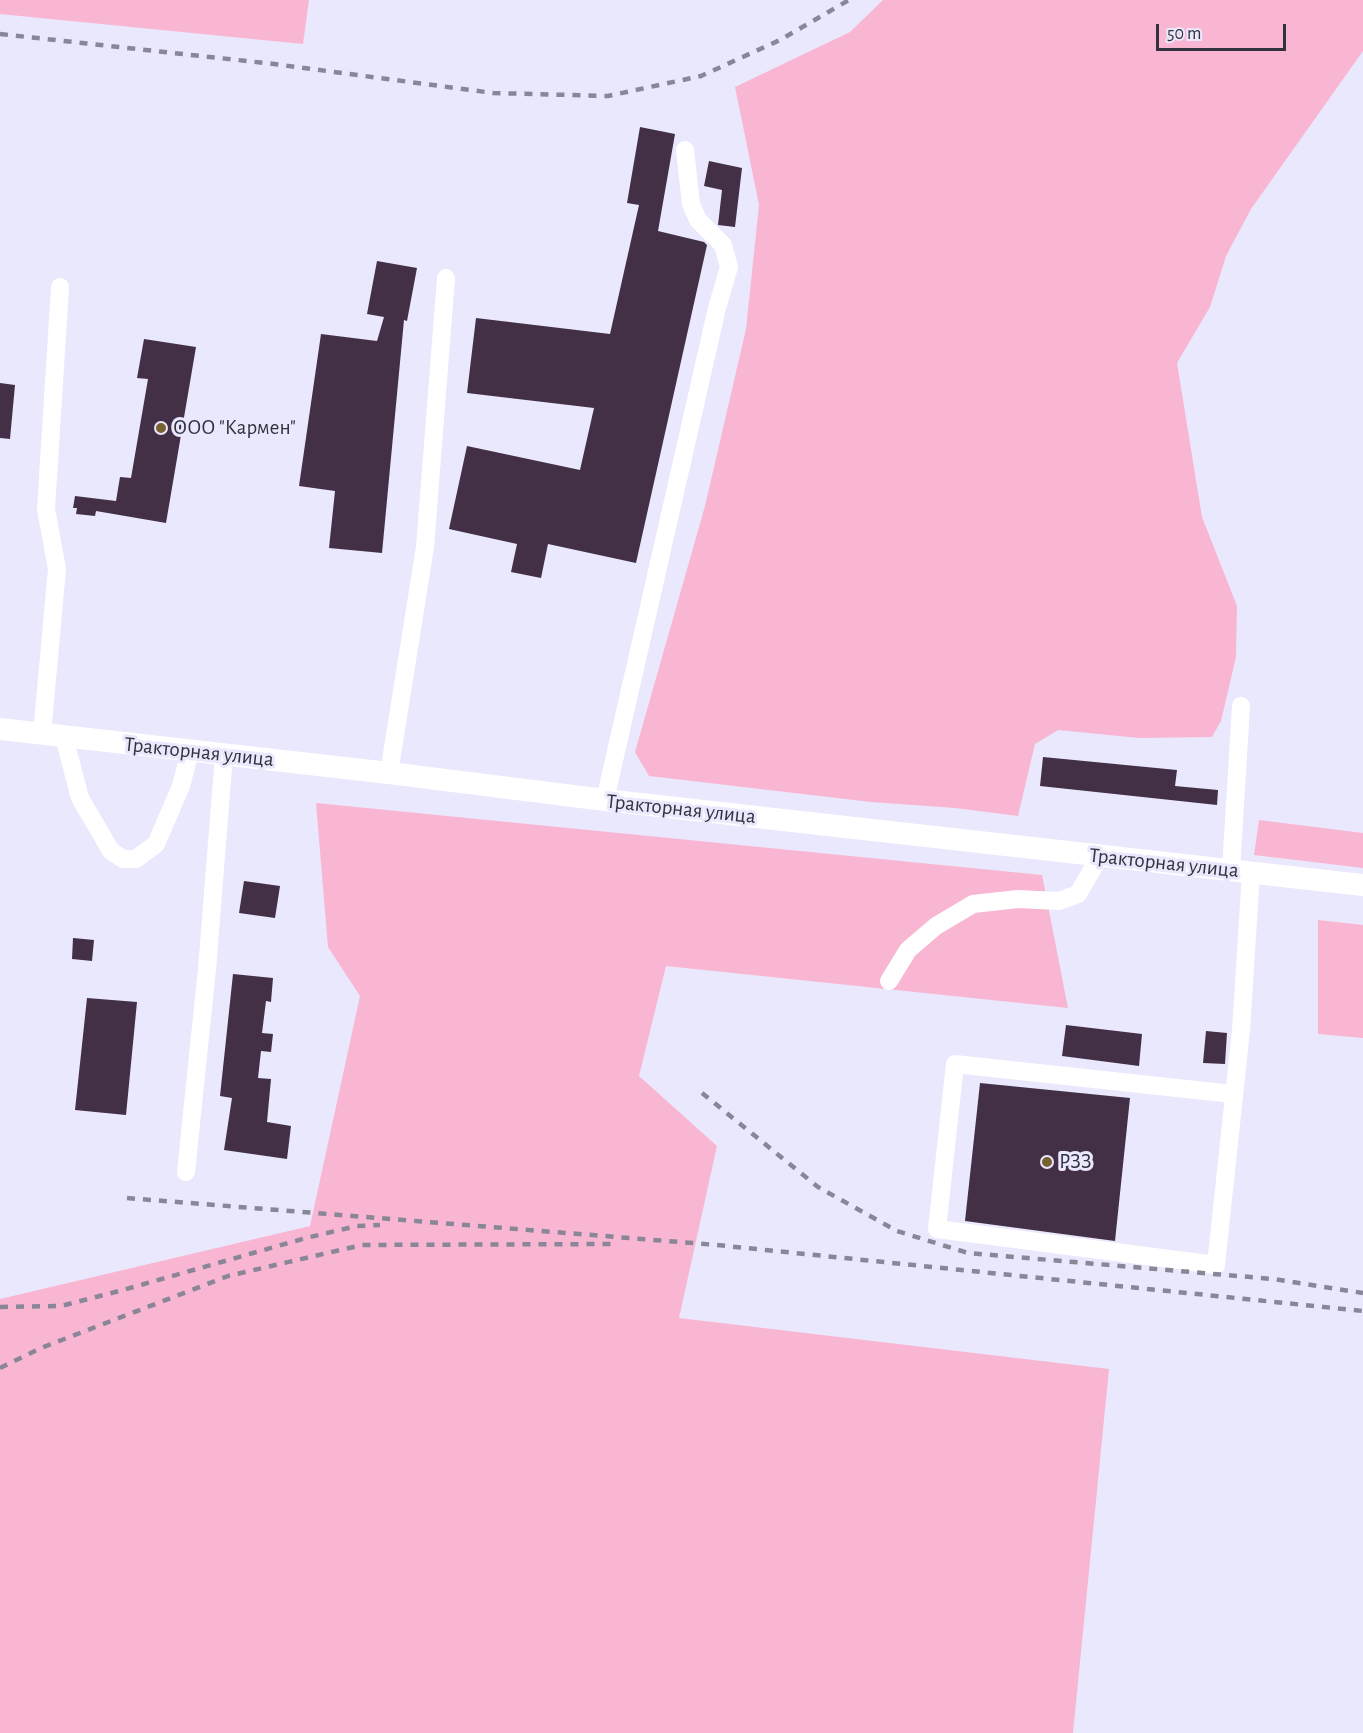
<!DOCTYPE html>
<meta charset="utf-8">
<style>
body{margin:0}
#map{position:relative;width:1363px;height:1733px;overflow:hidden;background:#eae8fd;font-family:"Alegreya Sans",sans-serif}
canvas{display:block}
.scale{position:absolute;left:1156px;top:24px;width:130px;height:27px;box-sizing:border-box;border:3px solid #32313e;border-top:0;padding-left:8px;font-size:18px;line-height:21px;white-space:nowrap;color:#32313e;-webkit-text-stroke:4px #eae8fd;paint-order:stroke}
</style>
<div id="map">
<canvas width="1363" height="1733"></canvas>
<div class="scale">50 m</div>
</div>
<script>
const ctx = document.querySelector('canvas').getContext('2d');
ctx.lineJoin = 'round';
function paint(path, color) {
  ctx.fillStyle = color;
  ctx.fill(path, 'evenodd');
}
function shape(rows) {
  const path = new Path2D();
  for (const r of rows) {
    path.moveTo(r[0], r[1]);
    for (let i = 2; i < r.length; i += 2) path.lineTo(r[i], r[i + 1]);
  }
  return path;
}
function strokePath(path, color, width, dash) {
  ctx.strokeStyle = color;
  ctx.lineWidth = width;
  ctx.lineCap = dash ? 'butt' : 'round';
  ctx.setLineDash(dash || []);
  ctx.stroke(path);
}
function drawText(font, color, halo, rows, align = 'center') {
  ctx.font = font + ' "Alegreya Sans",sans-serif';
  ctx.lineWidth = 6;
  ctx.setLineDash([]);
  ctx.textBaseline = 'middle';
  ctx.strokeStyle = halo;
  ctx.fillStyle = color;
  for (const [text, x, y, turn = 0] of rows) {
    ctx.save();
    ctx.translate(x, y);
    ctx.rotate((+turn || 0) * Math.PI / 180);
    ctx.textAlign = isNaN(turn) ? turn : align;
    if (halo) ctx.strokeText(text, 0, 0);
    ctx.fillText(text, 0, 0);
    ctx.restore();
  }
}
const green = shape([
 [0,0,309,0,303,44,0,14],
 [883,0,1363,0,1363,51,1251,209,1226,256,1210,307,1177,363,1202,517,1237,606,1236,657,1221,721,1212,737,1139,738,1058,730,1035,744,1018,816,955,808,871,802,649,776,635,752,705,506,746,329,759,205,735,87,850,32],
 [316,803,1042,875,1068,1008,666,966,639,1076,717,1146,679,1318,1109,1369,1073,1733,0,1733,0,1299,310,1226,360,996,328,947],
 [1259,820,1363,833,1363,868,1254,855],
 [1318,920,1363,925,1363,1038,1318,1034]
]);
const building = shape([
 [640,127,675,134,658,231,704,242,707,245,636,563,548,544,541,578,511,572,517,544,449,529,467,446,580,470,594,408,467,393,476,318,610,334,639,205,627,203],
 [709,161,742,168,735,227,718,225,722,190,704,186],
 [377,261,417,268,407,321,404,320,382,553,329,548,335,491,299,486,321,334,377,341,384,317,367,314],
 [144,339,196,347,166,523,96,511,95,516,76,514,77,508,73,508,75,496,116,501,120,477,131,478,148,379,137,378],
 [0,383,15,385,10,439,0,438],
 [1043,757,1177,770,1175,786,1218,790,1217,805,1040,786],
 [244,881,280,886,275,918,239,913],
 [73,938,94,940,92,961,72,959],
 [233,974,273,978,271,1002,266,1001,262,1033,273,1034,271,1052,261,1051,258,1078,271,1079,267,1122,291,1126,287,1159,224,1150,232,1098,220,1096],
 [87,998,137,1002,126,1115,75,1110],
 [1066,1025,1142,1034,1139,1066,1062,1056],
 [1206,1031,1227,1033,1225,1064,1203,1063],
 [980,1083,1130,1098,1115,1241,965,1221]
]);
const minor = shape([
 [42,734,57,569,46,509,60,287],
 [64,737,80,798,111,851,123,859,136,859,156,844,181,786,190,751],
 [389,773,425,547,446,278],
 [605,800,717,308,729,267,723,245,698,220,691,204,685,150],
 [1231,870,1241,706],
 [889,981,908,950,936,926,973,904,1018,899,1059,901,1078,894,1100,856],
 [1233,1094,955,1064,937,1229,1216,1265,1241,1030,1251,873],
 [186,1172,207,969,224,755]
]);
const major = shape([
 [0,729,389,773,605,800,1363,885]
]);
const rail = shape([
 [0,34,274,64,493,93,608,96,701,76,780,40,849,0],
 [702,1093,818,1187,897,1231,968,1253,1273,1279,1363,1293],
 [127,1198,717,1245,1363,1311],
 [0,1307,61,1306,123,1290,306,1238,357,1226,380,1225],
 [0,1368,41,1348,228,1276,362,1245,615,1244]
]);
const markers = [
 [161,428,6,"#786231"],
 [1047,1162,6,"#786231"]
];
const poiNames = [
 ["ООО \"Кармен\"",173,428],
 ["РЗЗ",1059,1162]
];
const streetNames = [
 ["Тракторная улица",199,752,6],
 ["Тракторная улица",681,809,6],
 ["Тракторная улица",1164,863,6]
];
paint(green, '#f9b6d2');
paint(building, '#433047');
strokePath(minor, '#fff', 18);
strokePath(major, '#fff', 22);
strokePath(rail, '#888697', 4.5, [8, 8]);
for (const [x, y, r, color] of markers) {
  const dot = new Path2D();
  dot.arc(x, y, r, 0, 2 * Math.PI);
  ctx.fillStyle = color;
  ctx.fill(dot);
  strokePath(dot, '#eae8fd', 2);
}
drawText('21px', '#32313e', '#eae8fd', poiNames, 'left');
drawText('21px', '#32313e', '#eae8fd', streetNames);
</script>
